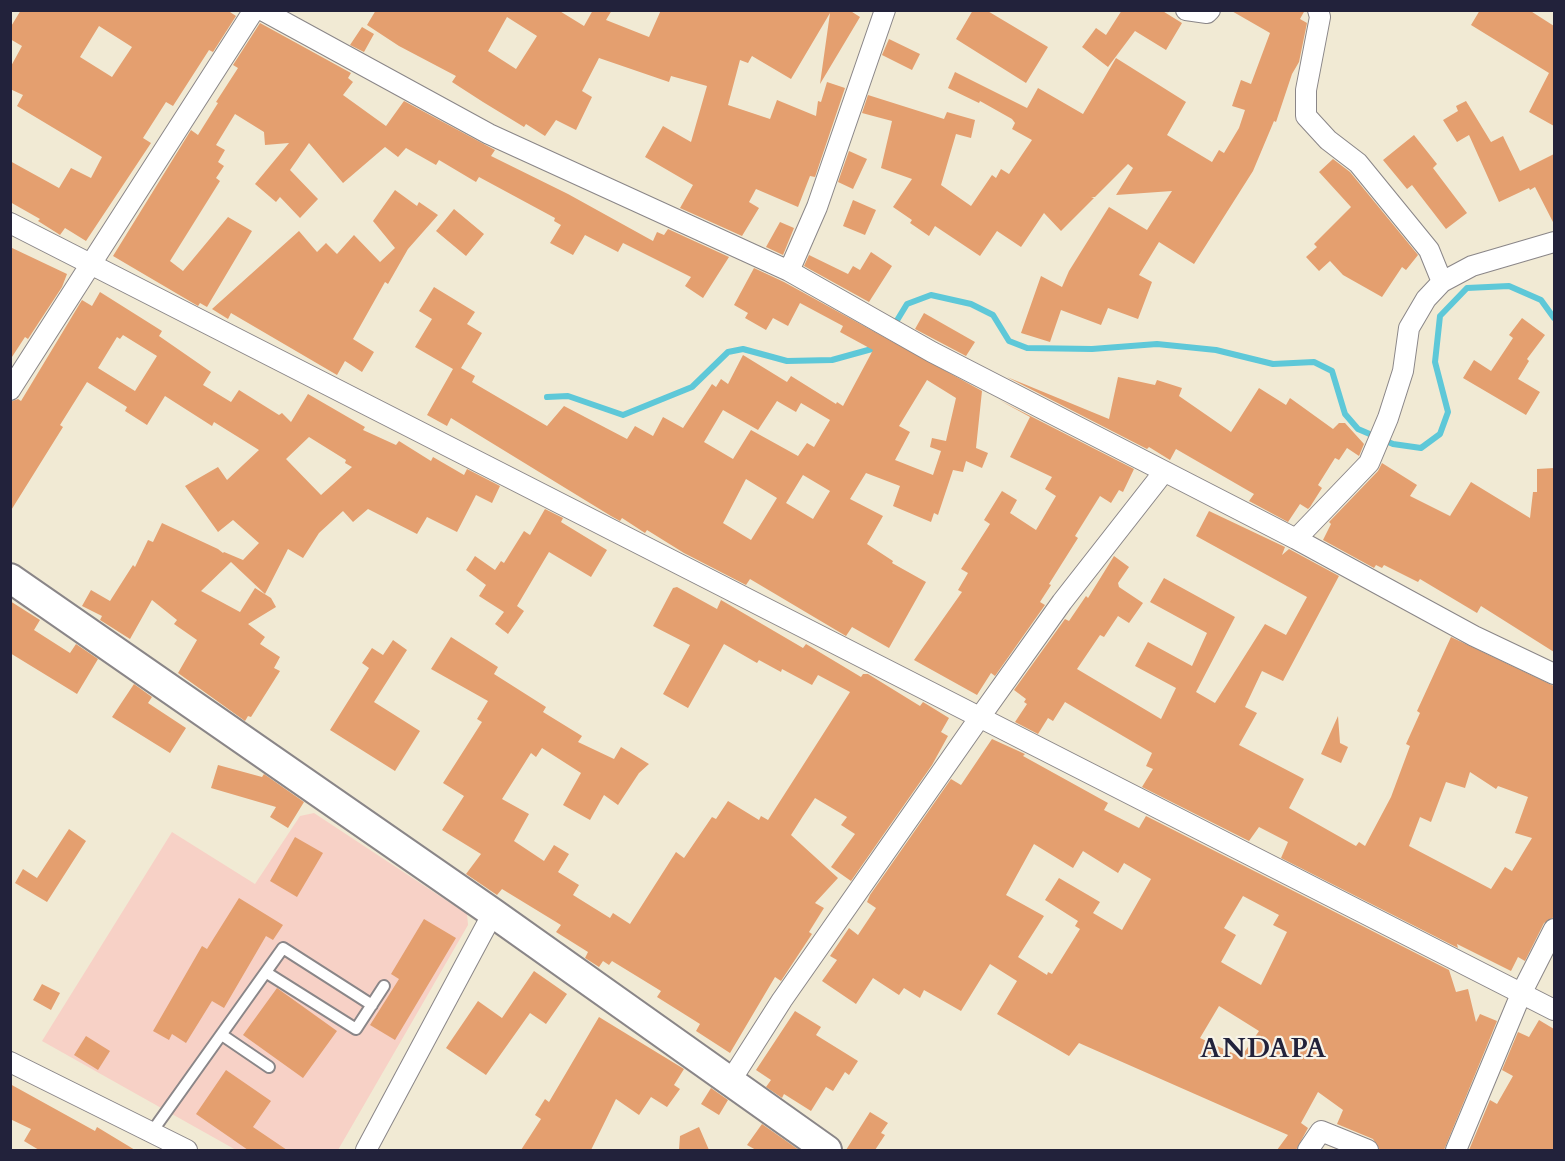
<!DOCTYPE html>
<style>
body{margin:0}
#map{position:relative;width:1565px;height:1161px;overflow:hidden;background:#f1ead4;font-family:Cardo,serif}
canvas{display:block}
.frame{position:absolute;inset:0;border:12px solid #22223b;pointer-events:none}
</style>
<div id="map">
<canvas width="1565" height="1161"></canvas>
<div class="frame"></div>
</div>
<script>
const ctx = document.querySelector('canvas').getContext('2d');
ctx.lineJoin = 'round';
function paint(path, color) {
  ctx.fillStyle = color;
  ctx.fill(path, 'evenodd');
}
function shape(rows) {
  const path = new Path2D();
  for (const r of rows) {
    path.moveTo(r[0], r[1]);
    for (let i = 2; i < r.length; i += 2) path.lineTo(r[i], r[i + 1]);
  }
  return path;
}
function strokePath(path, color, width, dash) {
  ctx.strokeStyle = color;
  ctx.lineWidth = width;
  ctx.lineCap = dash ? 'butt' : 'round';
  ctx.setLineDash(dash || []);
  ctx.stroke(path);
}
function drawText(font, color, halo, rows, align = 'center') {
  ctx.font = font + ' Cardo,serif';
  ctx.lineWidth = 4.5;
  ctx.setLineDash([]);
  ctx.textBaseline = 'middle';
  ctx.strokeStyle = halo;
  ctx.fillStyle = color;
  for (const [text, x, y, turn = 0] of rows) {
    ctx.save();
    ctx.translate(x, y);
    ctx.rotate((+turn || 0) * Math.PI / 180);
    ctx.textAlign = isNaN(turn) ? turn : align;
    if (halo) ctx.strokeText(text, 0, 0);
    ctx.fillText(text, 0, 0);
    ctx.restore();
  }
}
const built = shape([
 [314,813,467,914,468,925,338,1150,236,1150,42,1041,172,832,255,884,300,816]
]);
const stream = shape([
 [893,327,907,304,931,295,971,304,993,315,1009,341,1027,348,1092,349,1157,344,1216,350,1273,364,1314,362,1332,371,1345,414,1358,429,1393,444,1421,448,1440,434,1448,412,1435,362,1440,316,1467,288,1509,286,1541,300,1554,318],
 [547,397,568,396,623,415,692,387,728,352,743,349,787,361,832,360,879,347]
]);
const building = shape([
 [21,10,227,10,236,16,213,52,209,50,173,106,166,102,143,138,151,143,86,241,65,228,60,235,57,233,38,221,40,219,10,202,10,161,59,188,71,168,91,178,102,157,17,106,23,95,10,89,10,68,22,46,10,39,10,28],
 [99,26,132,47,112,77,80,57],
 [376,10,558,10,584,26,593,10,612,10,606,20,649,37,661,10,849,10,860,17,820,84,830,13,791,79,752,56,748,63,740,60,728,105,770,119,777,100,816,116,818,101,821,102,827,82,845,88,815,177,810,176,798,207,756,189,749,202,759,208,742,236,680,208,693,185,645,157,663,126,691,142,707,86,671,76,669,82,599,58,582,91,592,97,576,130,556,120,545,136,526,124,524,127,483,102,452,82,456,76,399,46,367,25],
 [507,17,537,36,516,69,488,51],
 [973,10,986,10,1048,47,1026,83,956,39],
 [1122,10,1161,10,1182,23,1166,50,1135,31,1108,67,1082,47,1096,28,1106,35],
 [1230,10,1305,10,1300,19,1307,23,1299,62,1292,74,1276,122,1274,121,1253,171,1194,264,1159,242,1139,275,1152,282,1138,319,1108,308,1101,325,1061,310,1050,342,1021,333,1041,276,1062,287,1069,271,1109,207,1147,230,1172,191,1116,195,1133,168,1128,164,1095,197,1091,197,1094,198,1061,231,1044,213,1021,247,997,231,980,256,935,226,929,236,910,223,912,220,893,207,912,179,881,168,892,121,862,113,868,95,944,119,947,112,975,120,971,138,956,134,941,185,971,206,992,175,996,178,1001,169,1009,174,1032,140,1012,129,1015,123,1012,119,980,101,979,103,948,88,955,72,1027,108,1038,88,1083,114,1116,58,1186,102,1167,135,1212,162,1219,150,1224,153,1239,128,1245,110,1232,106,1241,80,1251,84,1270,33],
 [1480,10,1529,10,1554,26,1554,126,1529,112,1549,73,1471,25],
 [260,23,351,73,348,78,353,82,343,95,386,126,404,101,495,150,491,156,568,194,653,241,657,232,664,235,668,229,729,257,703,298,685,286,691,277,623,243,618,252,585,235,573,255,550,243,561,225,554,221,555,218,479,177,476,182,439,160,436,165,406,148,398,157,385,147,343,183,309,143,290,170,318,199,300,218,280,197,276,202,255,184,289,143,265,145,264,132,235,114,216,145,225,150,218,162,224,166,216,178,220,181,170,261,183,271,228,217,252,231,207,307,200,303,198,306,113,256,191,130,198,135,218,103,216,102,238,68,233,65],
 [362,27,374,34,364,52,350,45],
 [889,39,920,54,912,70,882,55],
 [1466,101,1491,142,1503,136,1520,171,1554,154,1554,224,1535,187,1530,190,1529,188,1499,202,1469,135,1457,142,1443,120,1458,111,1456,106],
 [1414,135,1437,164,1433,168,1467,213,1446,229,1412,185,1407,189,1383,160],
 [849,151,867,159,853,189,838,182],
 [1333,159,1350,172,1418,255,1406,270,1402,267,1382,297,1343,275,1330,261,1319,271,1306,257,1317,247,1314,244,1351,207,1319,172],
 [395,190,417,206,419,202,438,215,408,249,388,284,385,282,353,339,374,352,362,372,345,361,337,375,231,313,228,319,212,309,299,231,317,252,326,243,337,254,354,235,380,262,395,248,373,221],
 [853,200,876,210,865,235,843,226],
 [454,209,484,234,466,256,436,231],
 [780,222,794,228,783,255,766,247],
 [10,247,67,274,62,287,28,339,25,337,10,360],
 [871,252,892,266,869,302,804,266,809,255,848,274,853,266,860,270],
 [754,268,784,282,982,391,976,448,988,453,982,468,966,461,963,472,953,470,938,515,934,513,931,522,893,506,900,486,866,473,850,499,883,516,867,544,893,561,892,563,926,582,889,648,852,627,846,636,750,579,746,585,684,553,647,530,645,533,622,518,620,521,611,516,451,418,447,426,427,415,453,369,415,347,432,319,419,311,434,287,475,312,467,324,482,333,461,368,475,376,472,382,547,426,564,406,627,439,635,426,653,436,663,417,683,428,712,384,716,387,721,379,728,384,743,355,787,382,791,376,836,404,837,402,843,406,873,350,840,332,843,326,800,303,788,326,773,318,766,330,745,318,748,313,734,305],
 [927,380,956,398,946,441,932,438,930,447,941,451,933,475,895,460,910,432,899,426],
 [777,401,796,412,801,403,830,420,814,447,807,443,798,456,751,430,733,459,704,442,723,410,758,430],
 [803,475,830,491,813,519,786,503],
 [746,479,777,498,751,540,723,523],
 [100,292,162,331,159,336,211,372,203,385,231,402,239,390,279,415,282,413,291,422,308,394,365,427,363,430,396,445,399,441,431,461,433,457,464,475,467,469,500,486,492,503,476,495,457,532,427,517,417,534,368,509,353,522,343,511,319,533,303,558,288,549,265,594,231,562,201,591,240,612,255,588,271,598,276,607,248,624,265,637,260,644,280,657,274,668,280,671,251,717,248,716,245,721,178,673,197,640,174,624,177,620,152,600,130,639,100,620,102,616,82,606,91,590,110,601,133,565,135,567,148,540,153,542,162,523,218,549,223,553,224,552,243,560,259,543,233,520,218,532,185,486,218,467,227,480,259,450,214,422,212,426,165,396,147,425,125,411,127,407,87,382,60,425,63,427,10,512,10,402,18,399,21,401,82,300,92,306],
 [123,335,157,356,135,391,98,368,117,337,120,339],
 [309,437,346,460,345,463,352,467,321,495,286,459],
 [924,313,975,342,966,356,915,329],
 [1522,318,1545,335,1527,359,1529,361,1518,379,1540,392,1526,415,1463,378,1474,360,1491,371,1513,338,1509,335],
 [1007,377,1109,419,1118,377,1155,385,1157,380,1182,388,1179,396,1231,432,1259,388,1286,405,1290,398,1333,429,1339,423,1345,423,1364,444,1359,456,1347,448,1339,460,1335,458,1318,485,1322,488,1310,507,1308,509,1300,504,1288,522,1249,501,1254,494,1176,449,1170,460,1149,447,1147,449],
 [999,400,1134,469,1123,492,1119,490,1111,503,1100,496,1075,536,1078,538,1049,584,1051,585,1040,602,1045,605,995,676,991,673,977,695,914,660,962,592,958,590,968,573,961,569,990,524,984,520,1002,491,1017,500,1010,513,1036,530,1056,496,1045,489,1052,477,1010,457,1030,417],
 [1382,463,1417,485,1410,496,1450,516,1471,482,1530,518,1533,492,1537,492,1537,469,1554,468,1554,652,1481,606,1477,613,1420,579,1418,582,1384,565,1382,568,1376,565,1374,568,1323,540,1331,524,1329,522,1378,471],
 [545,509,563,518,561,522,607,550,591,577,549,552,517,606,524,611,508,634,495,624,504,612,479,596,486,585,466,570,475,556,495,570,501,561,504,563,524,531,530,535],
 [1209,511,1285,547,1282,555,1289,549,1339,576,1283,681,1262,671,1245,707,1257,713,1239,745,1304,779,1289,808,1356,846,1359,842,1365,846,1391,797,1410,746,1406,744,1420,713,1417,711,1451,637,1554,686,1554,917,1544,923,1525,961,1518,957,1511,971,1457,944,1458,948,1281,858,1288,842,1259,827,1249,841,1142,787,1153,769,1146,766,1152,753,1065,702,1053,721,1048,718,1038,734,1015,722,1027,704,1024,702,1026,699,1014,690,1065,619,1069,621,1086,596,1088,598,1114,556,1129,567,1118,583,1119,587,1143,603,1129,623,1118,616,1104,637,1100,635,1077,669,1161,719,1176,688,1135,666,1148,642,1192,666,1207,633,1150,602,1164,578,1235,617,1196,692,1215,703,1265,624,1286,635,1307,597,1196,536],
 [1470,772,1496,789,1498,786,1528,797,1515,833,1532,838,1512,871,1505,867,1491,889,1409,846,1420,817,1431,822,1446,782,1465,788],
 [677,587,717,609,721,600,803,648,806,644,861,677,863,674,868,674,920,706,923,702,949,718,941,732,948,736,932,765,851,881,831,867,855,834,841,825,847,817,815,798,803,816,791,835,838,878,815,903,824,908,809,932,812,934,781,981,775,977,730,1053,696,1031,700,1024,657,997,661,991,612,961,609,965,603,961,599,967,585,958,588,952,556,932,561,925,502,889,497,895,466,874,481,854,442,830,464,796,443,783,482,722,477,719,488,701,431,669,451,637,498,667,494,674,546,707,543,712,582,736,578,742,614,759,621,747,649,764,639,773,618,805,604,795,590,820,563,805,581,773,542,748,536,757,531,753,502,799,529,814,514,841,544,861,554,845,569,854,558,872,579,885,573,895,610,918,613,913,630,924,676,852,684,858,712,817,716,819,728,801,759,820,761,816,768,820,850,692,818,675,812,685,782,669,781,672,759,660,757,663,724,644,688,708,663,694,690,645,653,626,673,588],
 [10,601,40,620,34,630,70,653,76,644,98,659,77,694,10,653],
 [393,640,407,650,374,702,420,731,395,771,330,730,369,668,362,663,372,648,383,655],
 [134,684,152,697,148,703,186,728,170,753,112,717],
 [1338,716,1340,743,1348,747,1341,763,1321,754],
 [992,739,1025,754,1023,756,1108,803,1104,810,1139,828,1146,816,1449,970,1456,992,1468,989,1476,1022,1480,1014,1497,1021,1444,1150,1380,1150,1373,1139,1337,1124,1343,1110,1318,1092,1301,1123,1308,1128,1296,1150,1277,1150,1288,1135,1079,1043,1069,1056,997,1014,1017,981,990,964,961,1011,924,990,920,998,904,988,899,995,873,978,856,1004,822,981,837,960,830,956,849,928,858,935,876,908,867,902,870,895,951,779,961,785],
 [1034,844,1073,868,1083,851,1118,873,1124,863,1151,879,1122,930,1093,913,1100,902,1059,878,1045,900,1078,921,1075,926,1080,929,1052,974,1048,972,1047,975,1018,957,1044,916,1006,895],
 [1243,896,1279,915,1273,925,1287,932,1261,985,1221,962,1236,935,1224,928],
 [1219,1006,1259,1031,1241,1057,1200,1038],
 [218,765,262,777,264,774,304,802,288,828,270,817,276,807,211,788],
 [69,829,86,841,47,902,15,883,23,869,37,878],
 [295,837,323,853,297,897,270,881],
 [239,898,283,925,273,940,266,936,224,1008,212,1001,186,1043,172,1034,169,1040,153,1031,202,946,207,949],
 [424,919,456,938,395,1040,370,1025,399,979,391,974],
 [534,971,567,994,546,1024,530,1013,486,1075,446,1048,478,1001,502,1018],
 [42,984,60,993,51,1010,33,1000],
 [277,988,337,1031,303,1078,243,1035],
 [795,1011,821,1027,816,1035,858,1061,849,1075,845,1072,833,1091,826,1087,811,1111,784,1094,782,1098,766,1087,771,1080,756,1070],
 [599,1017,684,1069,674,1085,680,1089,667,1107,651,1097,639,1115,616,1099,591,1150,521,1150,541,1119,535,1115,545,1099,549,1102],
 [1539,1020,1554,1029,1554,1150,1469,1150,1490,1100,1497,1104,1513,1076,1502,1070,1518,1032,1529,1037],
 [86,1036,110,1051,98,1070,74,1055],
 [226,1070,271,1101,253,1127,287,1150,248,1150,196,1114],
 [10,1084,95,1131,97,1127,135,1150,39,1150,24,1141,31,1129,10,1119],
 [711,1088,728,1100,719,1115,701,1104],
 [870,1112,888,1123,881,1133,885,1135,875,1150,846,1150],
 [762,1124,799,1150,756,1150,747,1145],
 [699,1127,709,1150,679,1150,680,1136]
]);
const lane = shape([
 [267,973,356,1029,384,986],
 [222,1035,269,1067],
 [151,1133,283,948,372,1005]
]);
const street = shape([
 [262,10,489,134,789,271,932,352,1296,539,1474,636,1554,674],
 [1186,10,1207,13,1210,10],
 [1318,10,1320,17,1306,90,1306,116,1328,140,1358,163,1429,250,1442,282],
 [10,223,1554,1010],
 [789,271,817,207,885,10],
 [10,390,254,10],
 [1296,539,1369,463,1388,418,1403,371,1409,328,1426,299,1442,282,1472,266,1554,242],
 [10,1062,187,1150],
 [731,1080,782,1000,980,717,1062,602,1163,473],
 [366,1150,493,913],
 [1308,1150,1321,1131,1368,1150],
 [1456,1150,1521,994,1554,929]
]);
const secondary = shape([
 [10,578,493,913,827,1150]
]);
const districtNames = [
 ["ANDAPA",1264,1051]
];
paint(built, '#f7d1c6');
strokePath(stream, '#5ec8d8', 6);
paint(building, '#e49f6f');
strokePath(lane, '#8a8688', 14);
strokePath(street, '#8a8688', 22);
strokePath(secondary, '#8a8688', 32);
strokePath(lane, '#fff', 10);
strokePath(street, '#fff', 20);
strokePath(secondary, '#fff', 28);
ctx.letterSpacing = '1.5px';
drawText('bold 27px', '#22223b', '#f7f3e8', districtNames);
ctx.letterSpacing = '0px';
</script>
